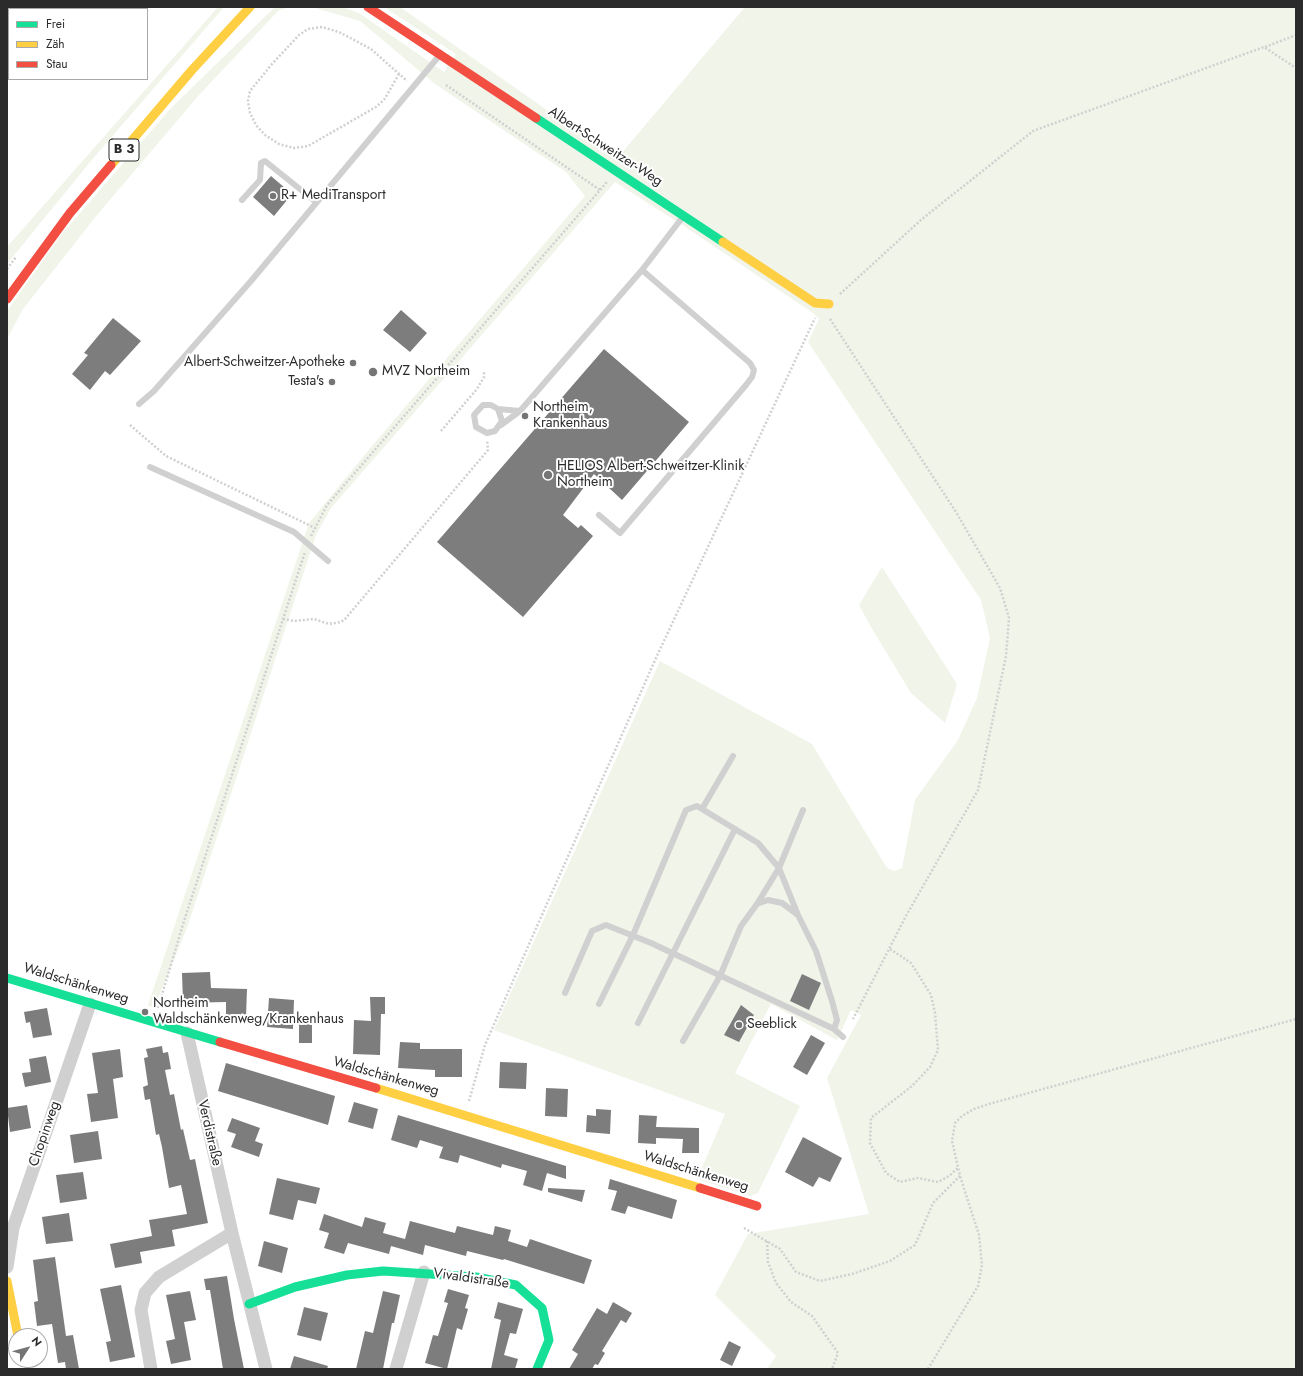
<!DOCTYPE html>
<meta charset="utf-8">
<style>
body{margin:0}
#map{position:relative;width:1303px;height:1376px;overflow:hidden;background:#fff;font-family:Jost,sans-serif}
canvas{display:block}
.frame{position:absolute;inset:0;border:8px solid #2b2b2b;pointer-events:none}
.legend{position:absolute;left:8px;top:8px;width:140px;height:72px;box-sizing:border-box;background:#fff;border:1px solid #aaa;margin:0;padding:5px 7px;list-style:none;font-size:12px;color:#2b2b2b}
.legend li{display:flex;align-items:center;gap:8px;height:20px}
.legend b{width:20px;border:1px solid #aaa}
.north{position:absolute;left:8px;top:1328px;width:40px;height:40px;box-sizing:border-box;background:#fff;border:1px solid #aaa;border-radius:50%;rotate:54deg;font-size:11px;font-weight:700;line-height:16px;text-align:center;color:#2b2b2b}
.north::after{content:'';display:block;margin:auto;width:14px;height:18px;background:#757575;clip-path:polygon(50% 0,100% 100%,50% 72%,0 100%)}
</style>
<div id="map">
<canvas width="1303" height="1376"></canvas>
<div class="frame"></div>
<ul class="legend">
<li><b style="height:5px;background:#16e098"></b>Frei</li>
<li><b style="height:5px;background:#ffcf43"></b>Zäh</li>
<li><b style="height:5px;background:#f24e42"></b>Stau</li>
</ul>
<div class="north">N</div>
</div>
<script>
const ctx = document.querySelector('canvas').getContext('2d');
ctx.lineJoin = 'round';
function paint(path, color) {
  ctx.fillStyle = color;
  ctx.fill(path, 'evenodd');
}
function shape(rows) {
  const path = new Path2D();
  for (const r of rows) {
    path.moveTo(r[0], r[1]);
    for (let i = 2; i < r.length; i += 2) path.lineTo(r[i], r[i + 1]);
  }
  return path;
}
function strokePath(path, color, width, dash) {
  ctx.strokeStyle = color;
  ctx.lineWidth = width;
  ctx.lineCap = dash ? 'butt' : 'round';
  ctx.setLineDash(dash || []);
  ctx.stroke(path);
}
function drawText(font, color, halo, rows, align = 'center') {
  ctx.font = font + ' Jost,sans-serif';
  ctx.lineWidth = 4;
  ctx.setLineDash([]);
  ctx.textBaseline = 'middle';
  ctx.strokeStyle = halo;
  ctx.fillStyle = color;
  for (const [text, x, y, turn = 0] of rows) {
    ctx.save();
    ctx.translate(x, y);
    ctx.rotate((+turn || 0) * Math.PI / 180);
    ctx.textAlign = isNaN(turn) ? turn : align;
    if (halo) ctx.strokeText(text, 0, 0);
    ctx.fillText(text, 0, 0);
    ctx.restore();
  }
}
const green = shape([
 [218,7,224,7,90,162,7,264,7,247],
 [275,7,289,7,278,11,199,95,97,215,23,309,7,339,7,311,61,235,171,108],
 [312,7,342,7,359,13,444,72,456,54,384,7,400,7,611,155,620,155,745,7,1296,7,1296,1369,767,1369,776,1356,715,1295,748,1234,869,1214,827,1078,861,1015,851,1010,837,1040,771,1004,735,1073,800,1106,758,1193,750,1196,697,1179,725,1114,494,1030,660,661,812,744,887,868,894,871,902,868,915,800,958,740,977,698,990,638,981,600,808,342,819,319,813,313,687,228,615,182,331,508,316,535,187,928,154,1008,148,1005,309,523,372,446,585,196,566,172,435,84,360,21],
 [882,567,957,684,945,723,911,693,871,627,859,605]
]);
const building = shape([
 [271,176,292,194,274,216,253,197],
 [401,310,427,333,410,352,383,330],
 [113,318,141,341,110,375,105,371,90,390,72,374,88,355,84,353],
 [604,349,689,422,622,500,594,474,563,515,578,528,581,525,593,536,523,617,437,542],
 [210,972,211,988,247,989,246,1017,226,1016,226,1002,183,1003,182,973],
 [802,974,821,983,809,1010,790,1001],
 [370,997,385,997,385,1014,381,1014,380,1055,353,1054,354,1020,371,1021],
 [269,998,294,1000,293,1029,267,1027],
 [741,1005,754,1015,739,1042,724,1035],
 [47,1008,52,1035,33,1038,30,1022,26,1023,24,1012],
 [299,1023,312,1023,312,1043,299,1043],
 [811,1035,825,1043,807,1075,793,1067],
 [400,1042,420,1043,420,1049,462,1049,462,1077,435,1077,435,1070,398,1068],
 [162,1046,163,1053,168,1052,171,1069,165,1070,170,1095,174,1094,181,1130,183,1129,190,1160,195,1159,208,1223,172,1230,175,1246,140,1252,142,1263,115,1268,110,1244,152,1236,149,1220,187,1214,181,1185,169,1188,162,1147,159,1134,156,1135,150,1099,145,1100,143,1087,148,1085,144,1058,148,1057,146,1049],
 [120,1049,123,1077,113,1079,118,1118,91,1122,87,1094,98,1093,92,1053],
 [46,1056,51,1082,25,1087,22,1073,31,1072,29,1059],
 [500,1062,527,1063,526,1089,499,1088],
 [226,1063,335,1096,328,1125,218,1091],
 [546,1088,568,1089,567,1117,545,1116],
 [354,1102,378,1109,373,1129,348,1122],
 [27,1105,31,1128,10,1132,7,1108],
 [596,1109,611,1110,610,1134,586,1132,587,1115,596,1116],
 [398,1115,566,1166,566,1179,547,1173,542,1191,523,1185,527,1171,502,1164,501,1168,460,1155,458,1163,439,1158,443,1147,420,1140,417,1148,391,1140],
 [639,1115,657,1116,656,1127,699,1128,699,1153,682,1153,683,1139,656,1138,656,1144,638,1143],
 [232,1118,260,1128,255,1141,263,1144,259,1157,231,1147,236,1134,227,1131],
 [98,1131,102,1159,74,1163,70,1135],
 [803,1137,842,1158,830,1182,819,1177,813,1187,785,1172],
 [83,1172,87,1199,60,1203,56,1175],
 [277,1178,320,1188,316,1204,298,1200,293,1220,269,1214],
 [610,1179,677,1200,672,1219,628,1206,625,1214,611,1210,617,1191,608,1189],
 [548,1188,585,1190,582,1202,548,1192],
 [69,1213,73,1241,46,1244,42,1217],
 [324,1214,362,1227,365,1217,386,1223,383,1233,405,1239,410,1221,455,1233,457,1226,493,1235,495,1226,511,1230,508,1241,527,1247,530,1239,592,1260,584,1284,504,1259,503,1260,467,1251,466,1256,425,1245,423,1255,391,1246,389,1254,348,1243,344,1254,324,1248,329,1233,319,1230],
 [264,1241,288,1248,282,1273,258,1266],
 [55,1257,66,1336,73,1335,79,1369,66,1369,65,1362,58,1363,52,1324,37,1326,34,1302,38,1301,33,1260],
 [227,1276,234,1319,244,1369,223,1369,210,1290,206,1290,204,1279],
 [121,1285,135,1357,110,1362,106,1342,111,1341,100,1289],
 [448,1289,469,1295,465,1308,468,1309,462,1330,457,1328,447,1369,425,1363,433,1335,438,1336,448,1303,444,1302],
 [190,1291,196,1320,184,1322,191,1360,171,1364,166,1341,175,1339,166,1295],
 [383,1291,400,1295,394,1323,392,1323,383,1369,356,1369,365,1331,373,1333],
 [498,1302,523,1309,516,1334,510,1333,504,1355,518,1359,515,1369,491,1369,501,1320,494,1318],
 [613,1302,632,1313,626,1323,621,1320,602,1351,605,1353,598,1365,595,1364,592,1369,569,1369,578,1354,572,1350,597,1308,607,1314],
 [304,1307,328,1313,321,1341,297,1335],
 [729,1341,741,1347,732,1366,720,1360],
 [294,1356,328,1366,327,1369,290,1369]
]);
const path = shape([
 [1265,47,1296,35],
 [399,74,384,100,376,107,308,146,294,148,279,144,265,135,256,125,250,113,248,101,250,91,272,64,299,35,308,29,322,27,339,32,371,49,407,81],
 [446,85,600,190],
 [7,269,16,257],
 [840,294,922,219,1033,131,1264,47,1296,68],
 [830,319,956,512,1000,588,1009,618,1006,656,978,790,906,916,853,1019],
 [130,425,166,456,315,528],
 [441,431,477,389,484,377,484,372],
 [311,536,327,505,607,182],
 [283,619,294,621,314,619,329,624,341,622,345,619,488,450,487,440],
 [890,949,911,963,931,995,935,1013,938,1050,930,1067,912,1086,871,1118,870,1143,886,1173,900,1182,918,1178,938,1182,949,1176,958,1168],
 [158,1008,184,921,305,552],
 [469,1101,485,1045,534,933,656,658,815,318],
 [744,1228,780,1249,796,1272,820,1281,852,1274,890,1261,915,1245,933,1203,960,1176],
 [767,1241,768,1262,776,1283,791,1302,812,1316,838,1353,832,1369],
 [928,1369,978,1286,982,1265,979,1235,960,1176,952,1141,955,1123,962,1116,974,1109,989,1104,1296,1019]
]);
const lane = shape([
 [242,200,260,180,261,163,265,161,316,202],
 [139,404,154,391,251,281,439,56],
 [498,409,502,421,495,431,487,433,476,427,474,415,483,405,491,405,498,409,520,411],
 [501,425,520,411,642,270,682,218],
 [150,467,294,532,328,561],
 [599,515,620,533,746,385,752,377,754,370,750,363,642,270],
 [702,809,733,756],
 [757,904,779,868,803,810],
 [565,993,592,931,606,925,651,943,834,1029,843,1037],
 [599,1004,633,935,686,810,697,806,758,843,779,868,798,915],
 [638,1023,735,829],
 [683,1041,720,976,741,926,757,904,768,900,782,903,798,915,816,951,832,1001,837,1020,834,1029]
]);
const street = shape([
 [187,1033,232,1233,266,1369],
 [7,1267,13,1228,90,1004],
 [151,1369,141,1310,145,1293,159,1277,232,1233],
 [396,1369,424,1272]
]);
const fast = shape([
 [536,118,723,242],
 [7,978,220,1042],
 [249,1304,295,1287,347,1275,383,1271,476,1277,516,1285,542,1308,549,1340,537,1369]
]);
const slow = shape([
 [111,165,192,70,250,7],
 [723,242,815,303,829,304],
 [376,1088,700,1188],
 [7,1281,18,1336]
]);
const jam = shape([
 [368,7,536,118],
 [7,299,70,213,111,165],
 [220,1042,376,1088],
 [700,1188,757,1206]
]);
const markers = [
 [273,196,4,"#757575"],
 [353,363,4,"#757575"],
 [373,372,5,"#757575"],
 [332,382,4,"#757575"],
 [525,416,4,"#757575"],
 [548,475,5,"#757575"],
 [145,1012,4,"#757575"],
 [739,1025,4,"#757575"]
];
const shields = [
 [124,150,30]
];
const shieldNames = [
 ["B 3",124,150]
];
const streetNames = [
 ["Albert-Schweitzer-Weg",605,147,33],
 ["Waldschänkenweg",76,984,17],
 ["Waldschänkenweg",386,1077,16],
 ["Verdistraße",209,1133,77],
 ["Chopinweg",45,1134,-71],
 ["Waldschänkenweg",696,1172,17],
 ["Vivaldistraße",471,1279,8]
];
const poiNames = [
 ["R+ MediTransport",281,196],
 ["Albert-Schweitzer-Apotheke",345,363,"right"],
 ["MVZ Northeim",382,372],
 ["Testa's",324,382,"right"],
 ["Northeim,",533,408],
 ["Krankenhaus",533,424],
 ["HELIOS Albert-Schweitzer-Klinik",557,467],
 ["Northeim",557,483],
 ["Northeim",153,1004],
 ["Waldschänkenweg/Krankenhaus",153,1020],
 ["Seeblick",747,1025]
];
paint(green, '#f0f4e9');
paint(building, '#7d7d7d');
strokePath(path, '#d0d0d0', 2.5, [2, 2]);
strokePath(lane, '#d0d0d0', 6);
strokePath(street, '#d0d0d0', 13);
strokePath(fast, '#16e098', 9);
strokePath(slow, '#ffcf43', 9);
strokePath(jam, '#f24e42', 9);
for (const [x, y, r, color] of markers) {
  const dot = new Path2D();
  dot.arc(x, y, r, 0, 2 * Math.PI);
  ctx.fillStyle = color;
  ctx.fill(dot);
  strokePath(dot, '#fff', 1.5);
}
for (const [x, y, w] of shields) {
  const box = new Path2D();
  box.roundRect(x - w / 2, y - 11, w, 22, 3);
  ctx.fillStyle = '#fff';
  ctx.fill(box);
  strokePath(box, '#2b2b2b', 1);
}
drawText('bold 13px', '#2b2b2b', null, shieldNames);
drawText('14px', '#2b2b2b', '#fff', streetNames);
drawText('14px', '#2b2b2b', '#fff', poiNames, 'left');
</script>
